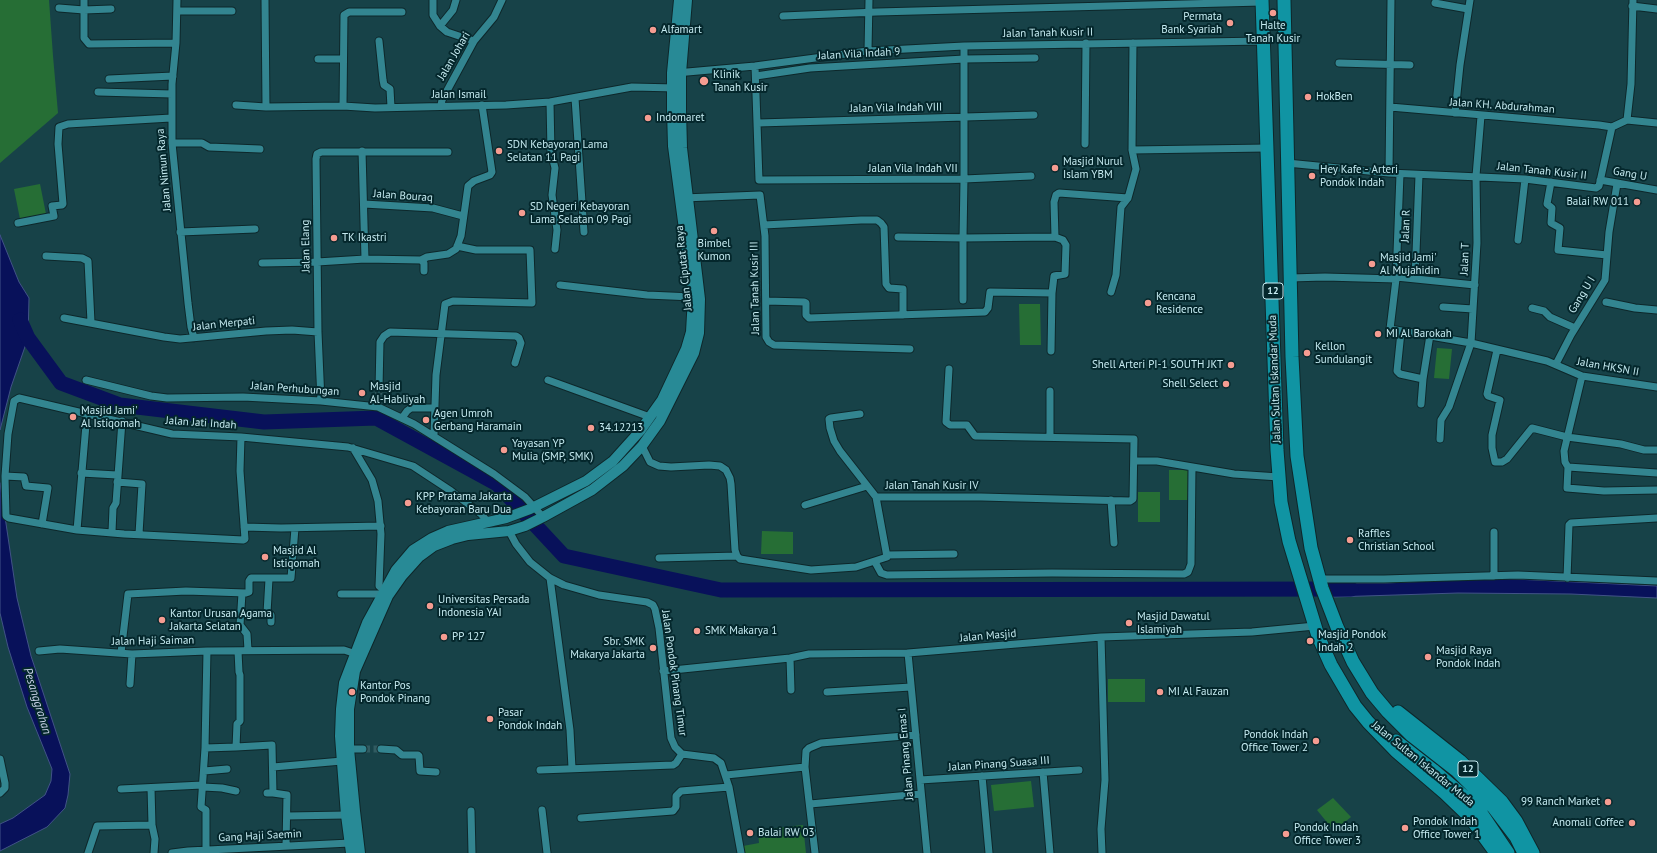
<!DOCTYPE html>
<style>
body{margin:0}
canvas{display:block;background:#174248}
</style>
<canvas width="1657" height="853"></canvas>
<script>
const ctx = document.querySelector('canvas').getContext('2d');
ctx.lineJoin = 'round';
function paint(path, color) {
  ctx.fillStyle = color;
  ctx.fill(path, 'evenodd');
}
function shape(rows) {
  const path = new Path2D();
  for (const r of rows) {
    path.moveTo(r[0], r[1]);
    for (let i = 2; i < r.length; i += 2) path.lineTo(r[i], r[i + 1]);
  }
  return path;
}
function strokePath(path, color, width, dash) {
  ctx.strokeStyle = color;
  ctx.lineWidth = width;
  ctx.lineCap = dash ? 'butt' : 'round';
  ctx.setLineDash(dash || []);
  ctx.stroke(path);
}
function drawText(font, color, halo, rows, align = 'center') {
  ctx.font = font + ' "PT Sans",sans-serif';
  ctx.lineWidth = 4;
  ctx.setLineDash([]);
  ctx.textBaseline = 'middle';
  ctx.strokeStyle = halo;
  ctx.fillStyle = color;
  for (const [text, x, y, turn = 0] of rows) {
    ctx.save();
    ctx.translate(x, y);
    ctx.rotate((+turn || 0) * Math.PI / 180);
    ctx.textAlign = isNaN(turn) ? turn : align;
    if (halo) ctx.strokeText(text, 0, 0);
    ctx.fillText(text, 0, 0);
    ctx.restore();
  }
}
const green = shape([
 [0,0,49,0,53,56,58,113,0,163],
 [40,184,46,214,20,219,14,189],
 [1019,304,1040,304,1041,345,1020,345],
 [1437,348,1452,349,1449,379,1434,378],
 [1169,470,1191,470,1191,500,1169,500],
 [1138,492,1160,492,1160,522,1138,522],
 [762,531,793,532,793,554,761,554],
 [1108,679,1145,679,1145,702,1108,702],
 [1031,781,1034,807,994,811,991,785],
 [1333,798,1351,817,1334,831,1317,810],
 [803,825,806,853,745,853,743,846,759,843,758,830]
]);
const water = shape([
 [0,235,19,282,29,298,28,338,11,387,0,430,0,235],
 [0,483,17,598,31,656,70,774,68,795,65,808,47,827,0,851,0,824,13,818,45,795,51,781,52,769,27,707,8,647,0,613,0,483],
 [1494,578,1657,586,1657,598,1571,594,1458,593,1333,597,1328,583,1386,583,1494,578]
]);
const river = shape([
 [20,320,28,338,61,383,120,405,264,422,376,418,497,484,564,556,721,590,1351,589]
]);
const streetTunnel = shape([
 [378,405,379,389],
 [363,749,381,749]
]);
const street = shape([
 [84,0,84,38,89,44,176,43],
 [177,0,176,43,172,84,172,143,188,303,191,327,194,338],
 [265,0,266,107],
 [433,0,433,15,440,26,447,32,474,41],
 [1435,3,1468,9],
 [1632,6,1657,9],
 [59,8,84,10,111,9],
 [177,11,232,11],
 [783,16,877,12,1262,2],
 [440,26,453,10,456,0],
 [379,41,383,80,384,85,390,89,391,107],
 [1133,43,1132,150,1267,148],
 [964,46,964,179,1031,176],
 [868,51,869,0],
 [318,59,343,59],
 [1339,63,1410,65],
 [755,66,759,180,964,179,963,238,1055,237],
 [676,73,755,66,868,51,964,46,1263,41],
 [756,76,810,68,964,59,1035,58],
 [109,79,173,76],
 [98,92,172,94],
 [575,98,584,232],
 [550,102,551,152,555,168,552,195,557,230,555,249],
 [236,105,266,107,343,106,375,108,506,105,550,102,632,87,676,88],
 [441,105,442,100,474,41,494,17,502,0],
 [343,106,344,15,349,12,402,12],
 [1390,107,1599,125,1612,127],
 [1455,113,1460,65,1470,0],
 [1627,120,1657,123],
 [758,123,1034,115],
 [172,143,202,143,209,147,260,149],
 [1085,144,1086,43],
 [362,151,365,259],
 [1287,163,1389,173,1525,179,1596,188,1599,186,1612,127,1627,120,1631,84,1633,0],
 [1389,173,1391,0],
 [1400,174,1396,279,1390,329,1471,343,1547,361,1582,376,1657,387],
 [1600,180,1657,190],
 [1551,182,1547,204,1552,208,1551,223,1560,228,1558,250,1607,255],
 [683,198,760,195,765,236,766,337,769,342,774,345,910,349],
 [364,204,433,208,463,216],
 [18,223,54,216,52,206,62,205,63,204,58,144,59,127,68,124,171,118],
 [764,225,861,220,877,220,881,223,884,227,886,284,889,288,903,289,903,315],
 [180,232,255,229],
 [898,237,963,238,963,300],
 [1518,240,1525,179],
 [46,256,82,258,88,261,91,322],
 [421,260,427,257,448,254,456,249,461,236,468,186,474,181,490,175,492,172,482,105],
 [262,263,317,262,365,259,421,260,424,263,424,271],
 [1396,277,1475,285],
 [1290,278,1325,277,1396,279],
 [1415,279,1419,175],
 [560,285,647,295,693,297],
 [1111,292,1116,275,1121,207,1128,198,1136,169,1132,150],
 [766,301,804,302,806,303,806,315,809,318,985,312,988,308,990,292,1052,293,1054,276,1065,274,1066,245,1063,240,1055,237,1054,202,1056,195,1059,193,1128,198],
 [1606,302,1635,308,1657,310],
 [1443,307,1473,309],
 [1532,308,1544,311,1550,317,1575,328],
 [64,318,164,337,180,339,266,331,292,330,318,332],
 [1401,332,1397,371,1400,374,1423,379,1421,404],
 [1497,350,1487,394,1488,396,1500,400,1492,435,1492,448,1495,462,1502,462,1507,459,1532,428,1567,437,1621,444,1644,450,1657,450],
 [1051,351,1052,293],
 [1556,364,1571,335,1605,280,1609,232,1617,184],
 [1582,376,1564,451,1565,462,1568,467,1567,488,1604,491,1657,490],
 [1423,379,1430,335],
 [86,380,151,396,167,398,243,397,321,401,378,407,414,424,494,474,525,497,543,517],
 [548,380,650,417],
 [379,389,380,342,384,336,390,332,516,336,519,338,521,343,515,363],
 [1050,391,1050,437],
 [321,401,318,332,316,159,317,154,321,152,448,152],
 [860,414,831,418,829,419,830,428,834,441,840,451,876,497],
 [402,418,407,411,411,408,435,408],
 [434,435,436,375,445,304,453,301,532,303,530,250,476,250,457,246],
 [241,437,240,471,245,539,243,540,124,534,77,530,9,518,6,516,5,476,8,434,14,401,19,398,172,434,241,437,348,447,413,466,451,491,481,514,488,522],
 [1440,439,1441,420,1449,407,1471,343,1477,243,1476,176,1481,116],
 [642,446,650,462,659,466,671,467,709,465,720,466,726,470,730,478,731,484,735,550,737,556,740,559,811,570,856,567,887,557,876,497,981,497,1130,501,1133,499,1134,439,975,436,967,425,950,425,946,422,949,369],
 [353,448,372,480,378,501,381,534,379,586,384,590],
 [1134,461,1157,461,1234,474,1279,477],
 [1568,467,1657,473],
 [81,473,117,475],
 [5,476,24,477,26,486,48,488,42,524],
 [117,482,142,484,139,534],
 [1111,500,1114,543],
 [805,505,867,486],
 [244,527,281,528,381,526],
 [77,530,87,413],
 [509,531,516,544,530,562,550,578,564,585,599,595,647,602,653,605,655,609,659,628,671,738,675,747,682,754,714,758,721,763,729,787,741,853],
 [112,532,113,508,116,503,122,421],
 [1494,532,1494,576],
 [887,555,954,554],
 [659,558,737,556],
 [875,562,881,573,887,575,1052,573,1184,574,1188,572,1191,564,1192,467],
 [550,578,570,730,572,768],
 [1567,578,1569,525,1571,523,1657,518],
 [269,579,267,613,271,615,271,622],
 [1320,579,1384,579,1518,575,1657,581],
 [242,593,240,625,247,634,248,650],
 [341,594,382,594],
 [1101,637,1105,780,1101,829,1102,853],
 [39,651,60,649,132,654,207,651,344,650,359,655],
 [121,653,128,594,186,591,246,593,249,592,249,581,251,578,291,578,295,528],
 [908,653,927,853],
 [790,658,791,690],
 [663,671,790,658,809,654,908,653,1101,637,1252,632,1315,626],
 [130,684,132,654],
 [827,692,911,687],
 [236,747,272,745,273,793,267,793],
 [205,748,236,747,237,724,240,721,240,675,239,672,238,651],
 [349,749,363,749],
 [381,749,396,750,402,755,418,755,419,756,420,771,436,772],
 [0,759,5,783,5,788,0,793],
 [273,767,342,761],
 [540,770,673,765,676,763,682,754],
 [204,771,227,769],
 [1043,772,1050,853],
 [726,775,805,767],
 [982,776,989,853],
 [920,780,1079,770],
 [203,787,222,788,236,791],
 [151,788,152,825,155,839,154,853],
 [121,789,202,785],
 [273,793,287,795,286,845],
 [810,804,921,794],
 [542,810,547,853],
 [471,811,472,853],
 [287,816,346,815],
 [581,818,673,811,676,807,676,796,681,791,729,787],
 [206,850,206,810,201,807,205,748,207,651],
 [88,853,97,826,152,825],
 [172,853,188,851,350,843],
 [815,853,805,767,806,751,809,748,821,743,916,735]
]);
const secondary = shape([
 [351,853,346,815,340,736,341,709,344,683,367,623,396,570,413,550,432,538,448,531,506,518,530,509,586,481,613,461,640,431,662,400,686,349,691,332,693,297,673,146,672,110,672,73,679,0],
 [360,853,355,811,349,749,349,709,355,671,388,596,402,576,419,557,434,546,452,539,468,535,509,531,525,526,543,517,592,490,623,466,642,446,660,421,694,353,699,333,700,299,682,148,681,110,681,73,687,0]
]);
const highway = shape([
 [1262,0,1277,450,1281,502,1289,541,1318,636,1331,665,1355,706,1368,722,1396,751,1445,793,1469,816,1496,853],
 [1284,0,1292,357,1297,456,1311,548,1322,588,1337,627,1353,662,1372,693,1388,712,1411,735,1457,771,1494,808,1516,837,1524,853],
 [1398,712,1460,761,1502,802,1516,821,1533,853],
 [1396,741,1433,770,1473,804,1481,813,1508,853]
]);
const markers = [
 [1273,13,4,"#f59c91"],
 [1230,23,4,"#f59c91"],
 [653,30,4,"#f59c91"],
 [704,81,5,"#f59c91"],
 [1308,97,4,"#f59c91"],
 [648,118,4,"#f59c91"],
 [499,151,4,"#f59c91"],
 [1055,168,4,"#f59c91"],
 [1312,176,4,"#f59c91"],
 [1637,202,4,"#f59c91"],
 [522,213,4,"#f59c91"],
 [714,231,4,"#f59c91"],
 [334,238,4,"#f59c91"],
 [1372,264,4,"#f59c91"],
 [1148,303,4,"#f59c91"],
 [1378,334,4,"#f59c91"],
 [1307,353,4,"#f59c91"],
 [1231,365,4,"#f59c91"],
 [1226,384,4,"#f59c91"],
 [362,393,4,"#f59c91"],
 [73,417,4,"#f59c91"],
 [426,420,4,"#f59c91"],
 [591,428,4,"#f59c91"],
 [504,450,4,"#f59c91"],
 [408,503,4,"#f59c91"],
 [1350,540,4,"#f59c91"],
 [265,557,4,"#f59c91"],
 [430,606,4,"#f59c91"],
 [162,620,4,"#f59c91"],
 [1129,623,4,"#f59c91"],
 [697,631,4,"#f59c91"],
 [444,637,4,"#f59c91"],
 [1310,641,4,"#f59c91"],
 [653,648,4,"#f59c91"],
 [1428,657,4,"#f59c91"],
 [352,692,4,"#f59c91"],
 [1160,692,4,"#f59c91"],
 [490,719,4,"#f59c91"],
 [1316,741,4,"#f59c91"],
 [1608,802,4,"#f59c91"],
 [1632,823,4,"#f59c91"],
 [1405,828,4,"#f59c91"],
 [750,833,4,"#f59c91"],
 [1286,834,4,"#f59c91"]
];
const shields = [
 [1273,291,20],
 [1468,769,20]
];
const shieldNames = [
 ["12",1273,291],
 ["12",1468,769]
];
const poiNames = [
 ["Permata",1222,17,"right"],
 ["Bank Syariah",1222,30,"right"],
 ["Halte",1273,26,"center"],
 ["Tanah Kusir",1273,39,"center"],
 ["Alfamart",661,30],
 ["Klinik",713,75],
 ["Tanah Kusir",713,88],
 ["HokBen",1316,97],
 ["Indomaret",656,118],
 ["SDN Kebayoran Lama",507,145],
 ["Selatan 11 Pagi",507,158],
 ["Masjid Nurul",1063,162],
 ["Islam YBM",1063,175],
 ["Hey Kafe - Arteri",1320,170],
 ["Pondok Indah",1320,183],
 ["Balai RW 011",1629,202,"right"],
 ["SD Negeri Kebayoran",530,207],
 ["Lama Selatan 09 Pagi",530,220],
 ["TK Ikastri",342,238],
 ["Bimbel",714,244,"center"],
 ["Kumon",714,257,"center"],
 ["Masjid Jami'",1380,258],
 ["Al Mujahidin",1380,271],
 ["Kencana",1156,297],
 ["Residence",1156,310],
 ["MI Al Barokah",1386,334],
 ["Kellon",1315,347],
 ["Sundulangit",1315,360],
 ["Shell Arteri PI-1 SOUTH JKT",1223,365,"right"],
 ["Shell Select",1218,384,"right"],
 ["Masjid",370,387],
 ["Al-Habliyah",370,400],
 ["Masjid Jami'",81,411],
 ["Al Istiqomah",81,424],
 ["Agen Umroh",434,414],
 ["Gerbang Haramain",434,427],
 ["34.12213",599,428],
 ["Yayasan YP",512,444],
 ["Mulia (SMP, SMK)",512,457],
 ["KPP Pratama Jakarta",416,497],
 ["Kebayoran Baru Dua",416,510],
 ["Raffles",1358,534],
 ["Christian School",1358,547],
 ["Masjid Al",273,551],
 ["Istiqomah",273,564],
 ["Universitas Persada",438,600],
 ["Indonesia YAI",438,613],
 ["Kantor Urusan Agama",170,614],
 ["Jakarta Selatan",170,627],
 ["Masjid Dawatul",1137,617],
 ["Islamiyah",1137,630],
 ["SMK Makarya 1",705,631],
 ["Masjid Pondok",1318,635],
 ["Indah 2",1318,648],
 ["PP 127",452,637],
 ["Sbr. SMK",645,642,"right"],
 ["Makarya Jakarta",645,655,"right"],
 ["Masjid Raya",1436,651],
 ["Pondok Indah",1436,664],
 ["Kantor Pos",360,686],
 ["Pondok Pinang",360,699],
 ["MI Al Fauzan",1168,692],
 ["Pasar",498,713],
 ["Pondok Indah",498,726],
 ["Pondok Indah",1308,735,"right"],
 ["Office Tower 2",1308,748,"right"],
 ["99 Ranch Market",1600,802,"right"],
 ["Pondok Indah",1413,822],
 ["Office Tower 1",1413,835],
 ["Anomali Coffee",1624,823,"right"],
 ["Pondok Indah",1294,828],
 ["Office Tower 3",1294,841],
 ["Balai RW 03",758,833]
];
const streetNames = [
 ["Jalan Tanah Kusir II",1048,33,-1],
 ["Jalan Vila Indah 9",859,54,-3],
 ["Jalan Johari",454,56,-60],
 ["Jalan Ismail",459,95],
 ["Jalan KH. Abdurahman",1502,106,4],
 ["Jalan Vila Indah VIII",896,108,-1],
 ["Jalan Vila Indah VII",913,169],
 ["Jalan Nimun Raya",164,170,-95],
 ["Jalan Tanah Kusir II",1542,171,6],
 ["Gang U",1630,174,10],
 ["Jalan Bouraq",403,196,4],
 ["Jalan R",1406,226,-88],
 ["Jalan Elang",306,246,-91],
 ["Jalan T",1465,259,-88],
 ["Jalan Ciputat Raya",684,268,-96],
 ["Jalan Tanah Kusir III",755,288,-91],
 ["Gang U I",1582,295,-59],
 ["Jalan Merpati",224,324,-6],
 ["Jalan HKSN II",1608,367,10],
 ["Jalan Sultan Iskandar Muda",1275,379,-92],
 ["Jalan Perhubungan",295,389,4],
 ["Jalan Jati Indah",201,423,4],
 ["Jalan Tanah Kusir IV",932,486],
 ["Jalan Masjid",988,636,-5],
 ["Jalan Haji Saiman",153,641,-1],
 ["Jalan Pondok Pinang Timur",674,673,82],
 ["Jalan Pinang Emas I",906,754,-95],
 ["Jalan Pinang Suasa III",999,764,-4],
 ["Jalan Sultan Iskandar Muda",1423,764,39],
 ["Gang Haji Saemin",260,836,-3]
];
const waterNames = [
 ["Pesanggrahan",37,701,73]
];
paint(green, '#266e35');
paint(water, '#08115a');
strokePath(water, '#415287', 1);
strokePath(river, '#08115a', 15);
strokePath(streetTunnel, '#315b61', 7, [7, 3.5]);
strokePath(street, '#0d272a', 9);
strokePath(secondary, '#0d272a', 12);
strokePath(highway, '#0d272a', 15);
strokePath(street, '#338590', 7);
strokePath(secondary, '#288a96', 10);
strokePath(highway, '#1094a3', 13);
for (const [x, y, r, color] of markers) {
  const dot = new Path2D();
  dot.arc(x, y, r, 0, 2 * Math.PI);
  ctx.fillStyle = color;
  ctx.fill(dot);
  strokePath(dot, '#04272c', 1.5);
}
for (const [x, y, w] of shields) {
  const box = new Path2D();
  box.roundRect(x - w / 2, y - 8, w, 16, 3);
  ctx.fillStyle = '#04272c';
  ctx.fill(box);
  strokePath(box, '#c6ebf1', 1);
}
drawText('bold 10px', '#c6ebf1', null, shieldNames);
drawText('11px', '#c6ebf1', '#04272c', poiNames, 'left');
drawText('11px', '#c6ebf1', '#04272c', streetNames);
drawText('italic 12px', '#cbd4ea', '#04272c', waterNames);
</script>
